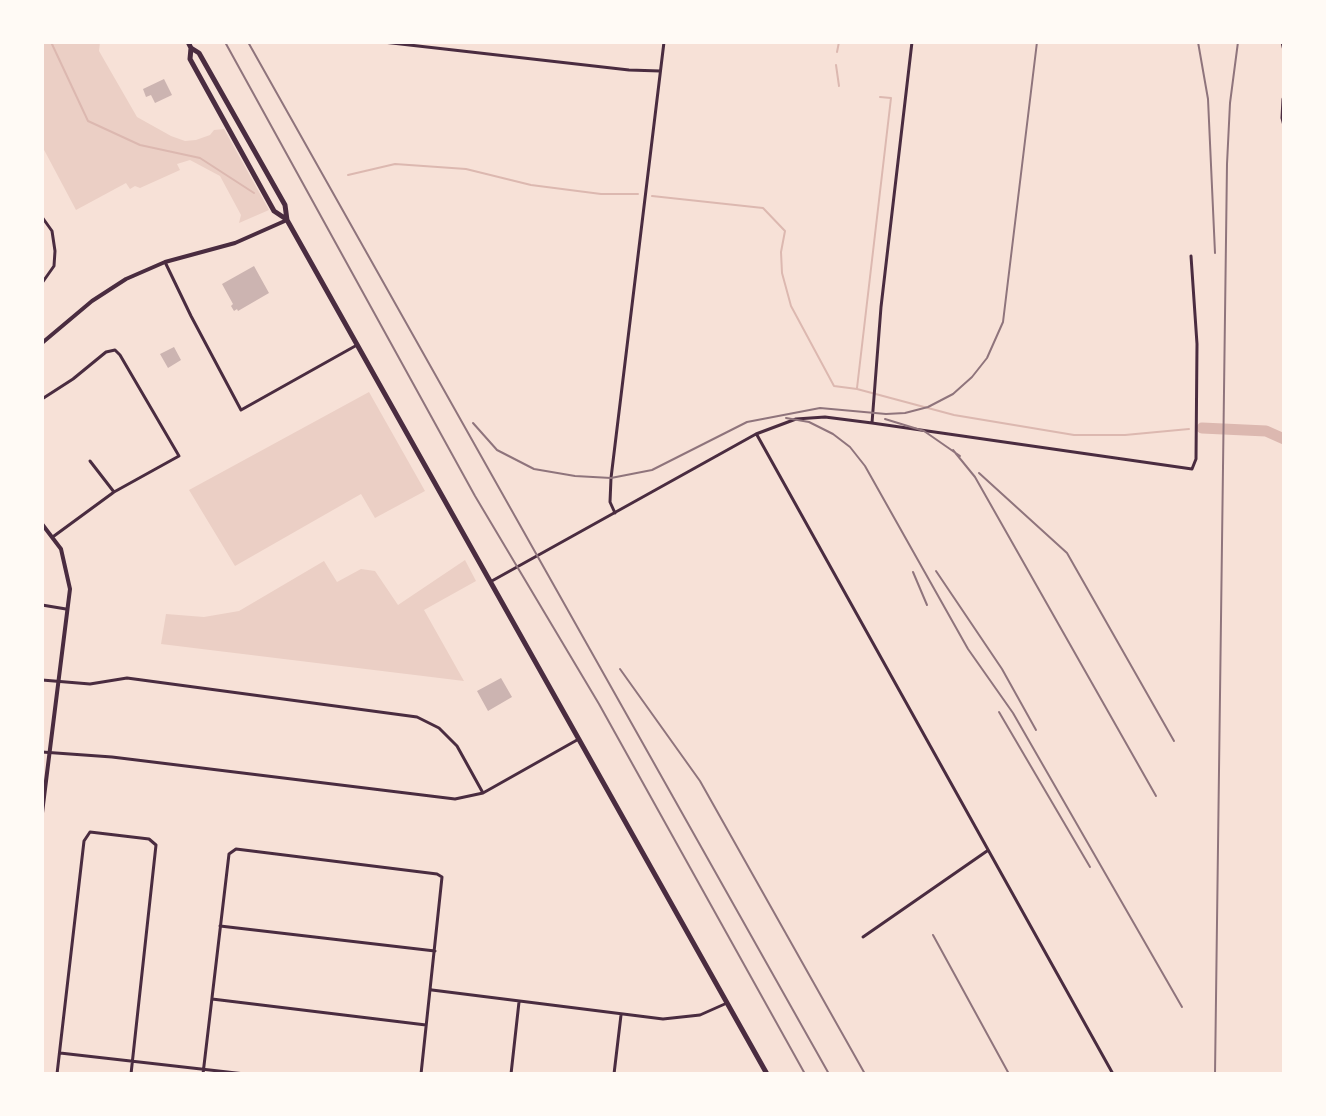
<!DOCTYPE html>
<style>
body{margin:0}
#map{position:relative;width:1326px;height:1116px;overflow:hidden;background:#f7e1d7;font-family:"Asap Condensed",sans-serif}
canvas{display:block}
.frame{position:absolute;inset:0;border:44px solid #fffaf5;pointer-events:none}
</style>
<div id="map">
<canvas width="1326" height="1116"></canvas>
<div class="frame"></div>
</div>
<script>
const ctx = document.querySelector('canvas').getContext('2d');
ctx.lineJoin = 'round';
function paint(path, color) {
  ctx.fillStyle = color;
  ctx.fill(path, 'evenodd');
}
function shape(rows) {
  const path = new Path2D();
  for (const r of rows) {
    path.moveTo(r[0], r[1]);
    for (let i = 2; i < r.length; i += 2) path.lineTo(r[i], r[i + 1]);
  }
  return path;
}
function strokePath(path, color, width, dash) {
  ctx.strokeStyle = color;
  ctx.lineWidth = width;
  ctx.lineCap = dash ? 'butt' : 'round';
  ctx.setLineDash(dash || []);
  ctx.stroke(path);
}
const green = shape([
 [42,42,100,42,99,51,137,117,171,136,185,141,196,140,210,135,214,130,224,129,269,210,239,223,241,215,220,176,190,160,177,164,180,170,140,188,135,186,130,189,126,183,76,210,42,146],
 [369,392,425,491,375,518,361,494,235,566,189,490],
 [465,560,476,581,424,610,464,681,161,644,166,614,204,617,239,611,324,561,337,582,361,569,375,571,398,605]
]);
const stream = shape([
 [51,42,88,121,140,145,200,158,254,193],
 [837,52,839,42],
 [836,65,839,86],
 [348,175,395,164,466,169,531,185,601,194,638,194],
 [652,196,763,208,785,231,781,252,782,273,791,306,834,386,857,389,954,415,1074,435,1125,435,1189,429],
 [857,388,891,98,880,97]
]);
const river = shape([
 [1202,428,1266,431,1284,439]
]);
const building = shape([
 [164,79,172,95,155,103,151,95,146,97,143,89],
 [254,266,269,293,238,311,237,309,234,311,231,306,233,304,222,284],
 [174,347,181,360,168,368,160,354],
 [501,678,512,697,488,711,477,691]
]);
const minor = shape([
 [383,42,629,70,660,71],
 [1282,42,1284,51],
 [1283,99,1282,118,1284,126],
 [42,217,52,231,55,251,54,266,42,283],
 [165,262,191,316,241,410,357,345],
 [42,399,73,379,106,352,115,350,120,355,179,456,114,492,54,536],
 [872,423,881,307,912,42],
 [757,435,1113,1074],
 [90,461,114,492],
 [615,513,610,502,611,478,664,42],
 [490,582,756,434,796,419,825,417,872,423,1192,469,1196,459,1197,344,1191,256],
 [42,605,66,609],
 [42,680,90,684,127,678,417,717,439,728,457,746,483,793],
 [42,752,112,757,455,799,483,793,577,740],
 [220,926,435,951],
 [863,937,987,851],
 [432,990,663,1019,700,1015,727,1003],
 [212,999,426,1025],
 [60,1053,245,1074],
 [57,1074,84,841,90,832,149,839,156,845,131,1074],
 [203,1074,229,854,236,849,437,874,442,877,421,1074],
 [511,1074,519,1002],
 [614,1074,621,1015]
]);
const tertiary = shape([
 [42,524,61,549,70,589,42,813]
]);
const secondary = shape([
 [42,343,92,301,126,279,165,262,235,243,287,220]
]);
const primary = shape([
 [188,42,191,48,199,53,285,205,287,220,767,1074],
 [191,48,190,59,274,211,286,219]
]);
const rail = shape([
 [225,42,475,496,599,704,805,1074],
 [248,42,829,1074],
 [1198,42,1208,99,1215,253],
 [786,418,809,422,833,434,850,447,865,466,968,649,1013,713,1182,1007],
 [885,419,924,431,960,456],
 [473,423,497,450,534,469,575,476,611,478,652,470,747,422,820,408,886,414,905,413,928,407,953,394,972,377,987,358,1003,322,1037,42],
 [953,450,975,477,1156,796],
 [979,473,1067,553,1174,741],
 [936,571,1002,669,1036,730],
 [913,572,927,605],
 [620,669,700,781,865,1074],
 [999,712,1090,867],
 [933,935,1009,1074],
 [1215,1074,1227,164,1230,103,1238,42]
]);
paint(green, '#ebcfc5');
strokePath(stream, '#dcb8b0', 2);
strokePath(river, '#dcb8b0', 11);
paint(building, '#ccb4b1');
strokePath(minor, '#4a2c40', 3);
strokePath(tertiary, '#4a2c40', 4);
strokePath(secondary, '#4a2c40', 4);
strokePath(primary, '#4a2c40', 5);
strokePath(rail, '#8f747c', 2);
</script>
